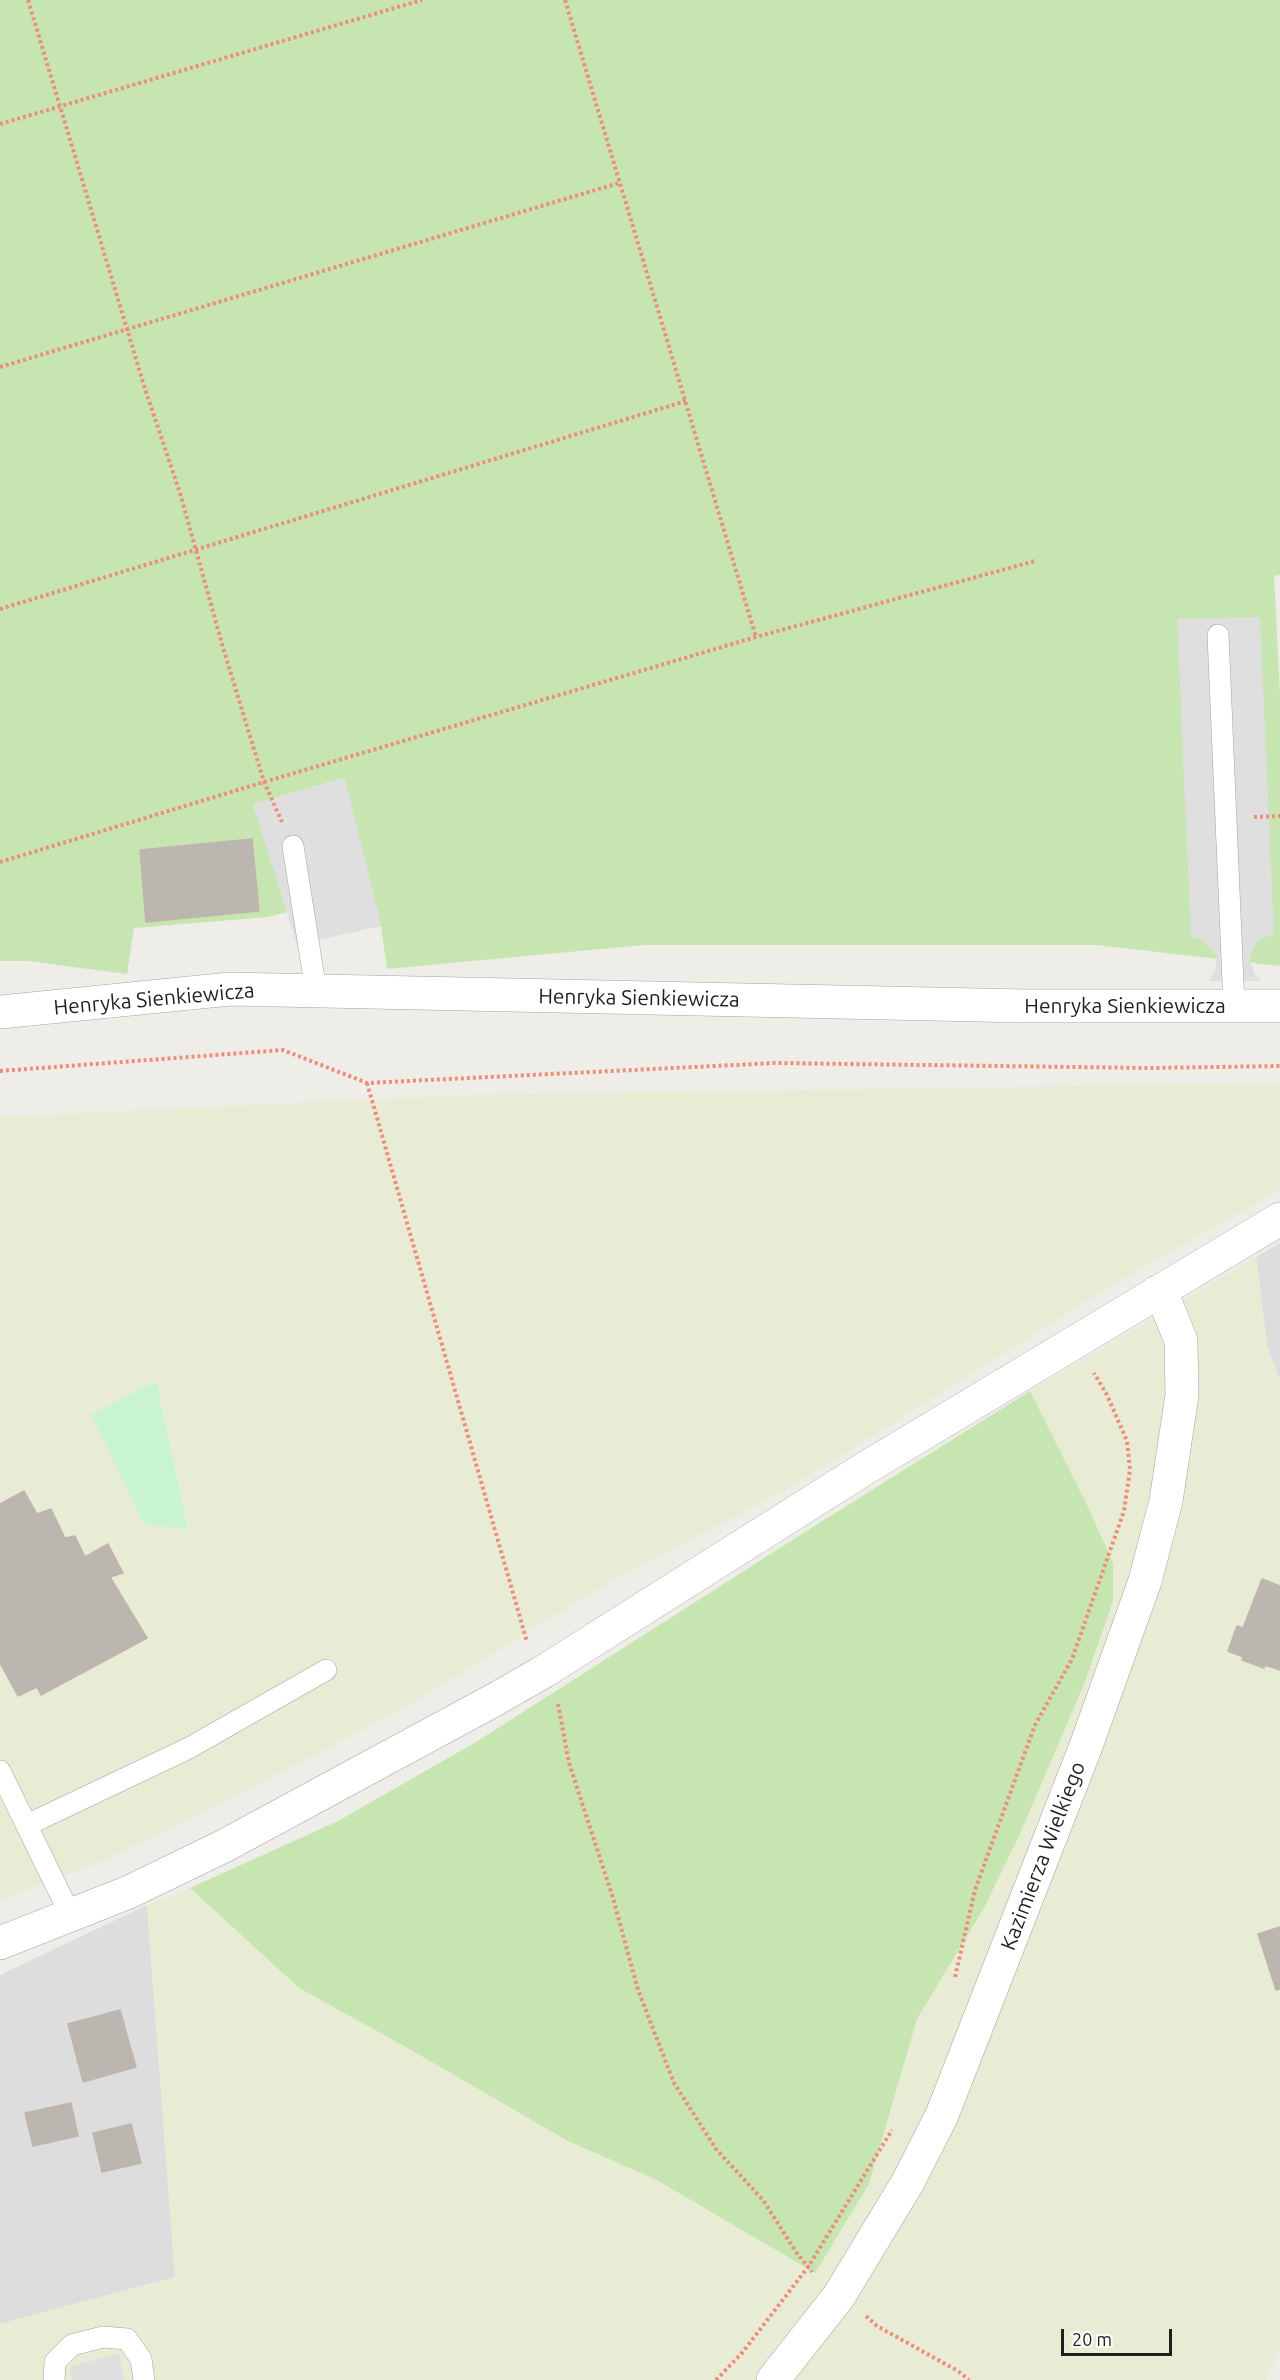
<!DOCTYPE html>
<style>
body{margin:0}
#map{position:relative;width:1280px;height:2380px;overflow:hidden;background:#efede7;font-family:Ubuntu,sans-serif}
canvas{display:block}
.scale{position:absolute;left:1061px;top:2329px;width:111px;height:27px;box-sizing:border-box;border:3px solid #1f1f1f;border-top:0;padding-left:8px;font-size:18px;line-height:21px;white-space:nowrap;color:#1f1f1f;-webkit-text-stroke:4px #fff;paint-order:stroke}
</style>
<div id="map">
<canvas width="1280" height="2380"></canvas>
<div class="scale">20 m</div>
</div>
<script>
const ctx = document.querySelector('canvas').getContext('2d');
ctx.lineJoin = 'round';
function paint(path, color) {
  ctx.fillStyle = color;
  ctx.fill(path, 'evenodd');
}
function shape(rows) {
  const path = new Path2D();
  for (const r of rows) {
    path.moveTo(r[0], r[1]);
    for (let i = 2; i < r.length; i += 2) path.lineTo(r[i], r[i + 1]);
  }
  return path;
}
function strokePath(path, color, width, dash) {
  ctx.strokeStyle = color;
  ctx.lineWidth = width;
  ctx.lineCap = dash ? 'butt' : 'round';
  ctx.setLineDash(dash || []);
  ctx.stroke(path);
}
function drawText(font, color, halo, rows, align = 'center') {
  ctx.font = font + ' Ubuntu,sans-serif';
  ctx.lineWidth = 6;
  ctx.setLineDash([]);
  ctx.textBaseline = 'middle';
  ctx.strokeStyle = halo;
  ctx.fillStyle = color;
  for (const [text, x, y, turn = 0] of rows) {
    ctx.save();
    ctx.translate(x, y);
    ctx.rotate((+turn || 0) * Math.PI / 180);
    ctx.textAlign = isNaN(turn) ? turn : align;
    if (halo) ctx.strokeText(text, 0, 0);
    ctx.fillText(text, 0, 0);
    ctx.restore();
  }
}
const residential = shape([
 [1280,1243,1280,1380,1267,1346,1256,1257],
 [147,1905,175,2277,0,2324,0,1975]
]);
const farmland = shape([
 [1280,1083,1280,1190,1119,1281,791,1487,608,1583,403,1709,202,1813,98,1863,0,1900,0,1117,464,1095],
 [1256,1257,1267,1346,1280,1380,1280,2350,1265,2380,0,2380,0,2324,175,2277,147,1905,190,1888,299,1988,404,2046,568,2141,655,2179,814,2272,869,2184,917,2019,984,1908,1020,1834,1085,1682,1113,1601,1113,1563,1088,1507,1030,1391]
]);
const grass = shape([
 [0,0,1280,0,1280,575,1274,576,1280,695,1280,966,1096,945,644,945,387,969,381,926,344,778,253,804,288,912,268,917,134,928,127,974,28,961,0,961],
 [1030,1391,1088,1507,1113,1563,1113,1601,1085,1682,1020,1834,984,1908,917,2019,869,2184,815,2273,655,2179,568,2141,404,2046,299,1988,190,1888,338,1821,476,1742,816,1525]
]);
const park = shape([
 [156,1381,188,1530,144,1524,91,1415]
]);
const parking = shape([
 [1260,617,1274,934,1260,939,1252,950,1250,960,1255,975,1262,981,1208,981,1215,971,1217,956,1202,940,1191,937,1177,619],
 [345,778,381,926,297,945,253,804],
 [119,2353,124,2380,72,2380,70,2367]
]);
const building = shape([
 [252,839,259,911,146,922,140,850,252,839],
 [24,1491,37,1514,51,1509,65,1538,75,1536,85,1557,108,1544,123,1573,110,1577,147,1638,41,1695,37,1687,18,1696,0,1663,0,1504,24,1491],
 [1262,1579,1280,1586,1280,1670,1265,1665,1264,1668,1242,1660,1243,1657,1228,1651,1237,1626,1243,1628,1262,1579],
 [1280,1927,1280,1989,1276,1990,1258,1934,1280,1927],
 [120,2010,136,2067,83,2082,68,2024,120,2010],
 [71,2103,78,2136,33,2146,25,2113,71,2103],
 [131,2124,141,2163,102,2172,93,2133,131,2124]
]);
const path = shape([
 [28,0,145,389,180,493,224,651,264,782,282,822],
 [565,0,756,637],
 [0,124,422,0],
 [0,367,619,183],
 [0,609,686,401],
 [1254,817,1280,816],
 [0,862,264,782,756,637,1035,561],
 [0,1071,283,1050,367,1083,775,1063,1150,1068,1280,1066],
 [367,1083,527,1642],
 [558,1704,569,1763,613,1898,638,1990,674,2083,716,2149,763,2200,796,2252,812,2272],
 [955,1977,975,1890,1035,1725,1072,1659,1124,1511,1130,1470,1127,1441,1107,1395,1094,1373],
 [866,2316,877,2326,958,2371,969,2380],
 [716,2380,742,2353,808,2267,892,2130]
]);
const service = shape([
 [1218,635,1234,1006],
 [293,846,316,991],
 [0,1771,71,1916],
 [27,1825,189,1748,326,1670],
 [54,2380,55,2362,72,2345,103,2337,127,2339,141,2359,144,2380]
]);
const minor = shape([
 [0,1943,129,1892,224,1846,494,1700,543,1672,864,1469,1280,1219],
 [773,2380,839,2296,908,2182,942,2115,1086,1746,1145,1581,1166,1501,1182,1395,1181,1341,1167,1306,1157,1292]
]);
const tertiary = shape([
 [0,1012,230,989,1026,1006,1280,1006]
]);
const streetNames = [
 ["Henryka Sienkiewicza",639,998,1],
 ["Henryka Sienkiewicza",154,999,-5],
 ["Henryka Sienkiewicza",1125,1006],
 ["Kazimierza Wielkiego",1043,1856,-69]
];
paint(residential, '#ddd');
paint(farmland, '#e9ecd4');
paint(grass, '#c7e5b1');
paint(park, '#c8f5cf');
paint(parking, '#dfdfdf');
paint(building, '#bcb6b0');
strokePath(building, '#c0b5aa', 1.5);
strokePath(service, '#a3a3a3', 22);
strokePath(minor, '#a3a3a3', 34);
strokePath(tertiary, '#a3a3a3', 34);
strokePath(path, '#ee8d79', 4, [3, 3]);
strokePath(service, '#fff', 21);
strokePath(minor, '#fff', 33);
strokePath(tertiary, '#fff', 33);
drawText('21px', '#1f1f1f', '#fff', streetNames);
</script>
